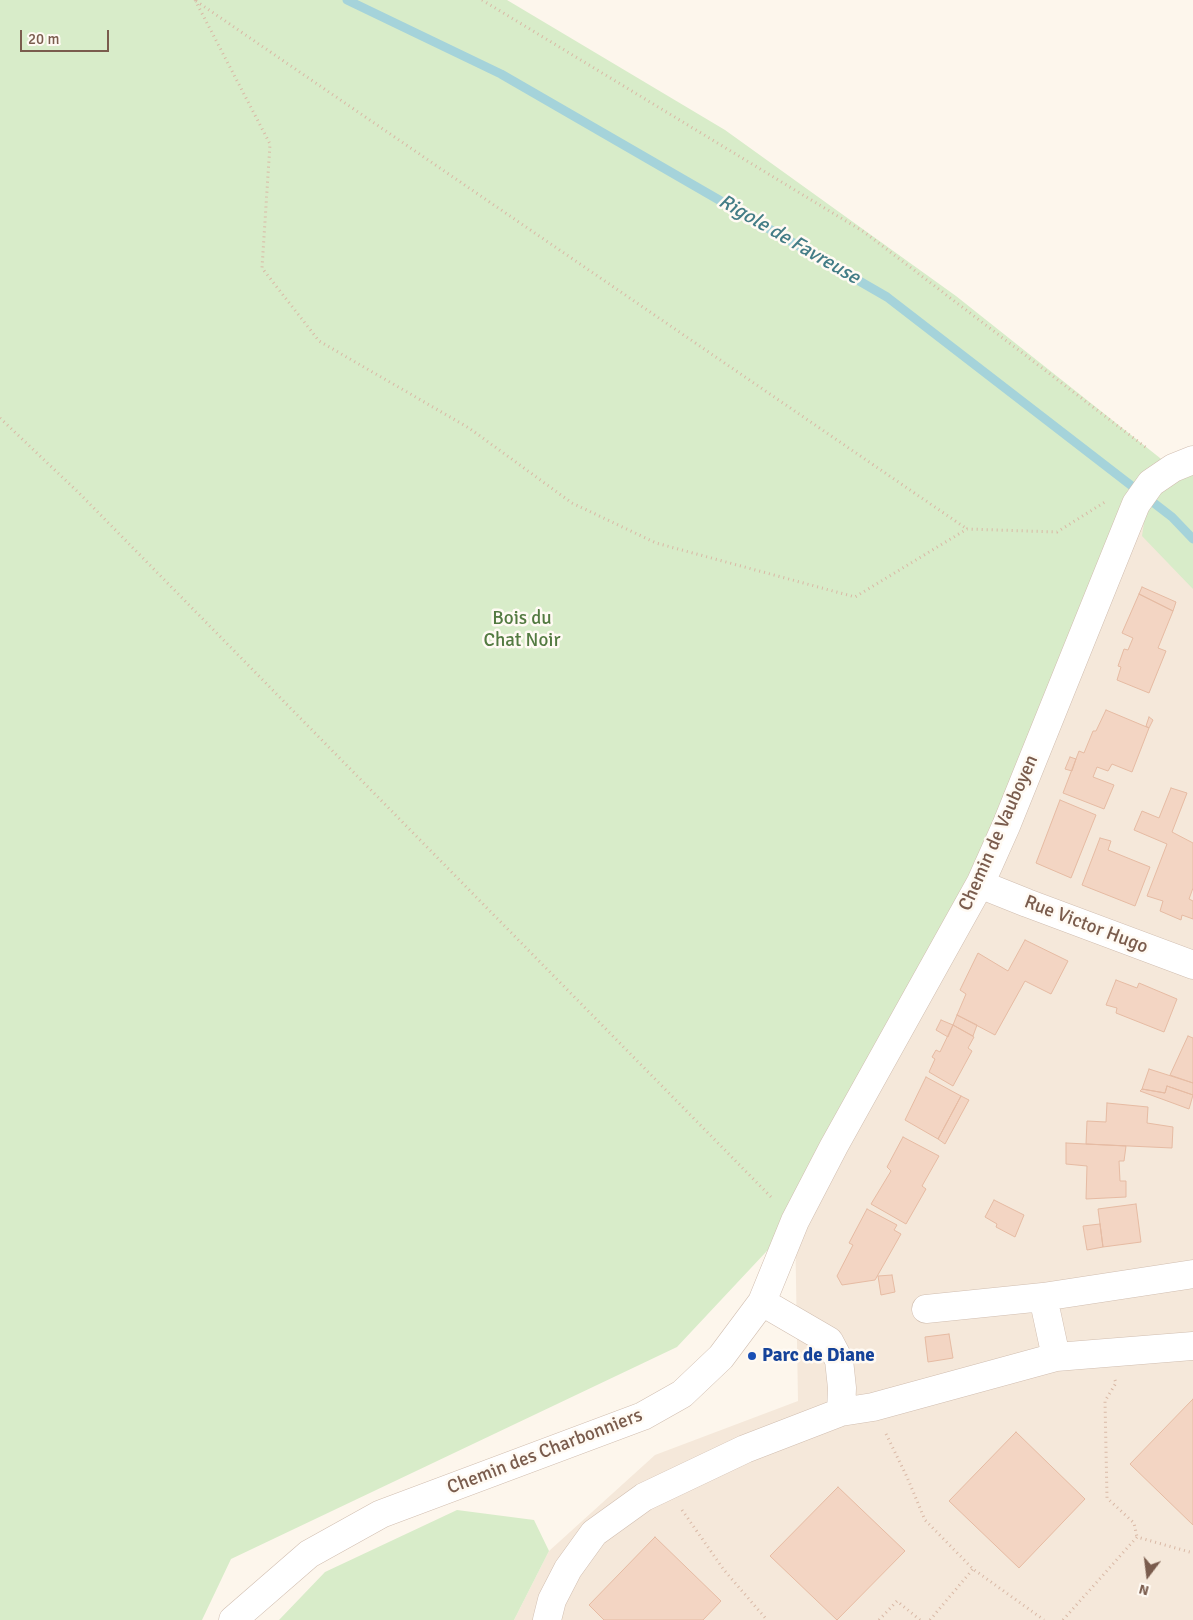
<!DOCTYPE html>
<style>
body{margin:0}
#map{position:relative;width:1193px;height:1620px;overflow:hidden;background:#fdf6ec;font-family:Signika,sans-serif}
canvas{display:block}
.north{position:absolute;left:1123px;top:1550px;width:50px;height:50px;-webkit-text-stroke:4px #fffaf3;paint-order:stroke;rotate:195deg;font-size:14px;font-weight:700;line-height:20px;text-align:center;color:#7a5c4d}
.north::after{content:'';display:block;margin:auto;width:18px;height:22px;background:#7a5c4d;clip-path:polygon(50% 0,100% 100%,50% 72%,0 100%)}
.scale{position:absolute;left:20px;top:30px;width:89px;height:22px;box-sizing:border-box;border:2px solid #7a5c4d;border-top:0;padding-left:6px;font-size:15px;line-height:18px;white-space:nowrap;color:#7a5c4d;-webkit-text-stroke:4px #fffaf3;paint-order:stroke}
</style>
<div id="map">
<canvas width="1193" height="1620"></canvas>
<div class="north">N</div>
<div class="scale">20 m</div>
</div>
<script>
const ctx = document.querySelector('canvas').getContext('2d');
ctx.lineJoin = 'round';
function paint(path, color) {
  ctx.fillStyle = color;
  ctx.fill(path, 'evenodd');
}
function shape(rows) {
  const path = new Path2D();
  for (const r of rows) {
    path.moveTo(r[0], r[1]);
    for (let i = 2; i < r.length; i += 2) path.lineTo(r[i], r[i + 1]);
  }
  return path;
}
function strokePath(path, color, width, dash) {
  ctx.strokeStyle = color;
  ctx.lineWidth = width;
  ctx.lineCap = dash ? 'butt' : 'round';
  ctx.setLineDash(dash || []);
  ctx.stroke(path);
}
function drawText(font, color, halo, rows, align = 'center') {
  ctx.font = font + ' Signika,sans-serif';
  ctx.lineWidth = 5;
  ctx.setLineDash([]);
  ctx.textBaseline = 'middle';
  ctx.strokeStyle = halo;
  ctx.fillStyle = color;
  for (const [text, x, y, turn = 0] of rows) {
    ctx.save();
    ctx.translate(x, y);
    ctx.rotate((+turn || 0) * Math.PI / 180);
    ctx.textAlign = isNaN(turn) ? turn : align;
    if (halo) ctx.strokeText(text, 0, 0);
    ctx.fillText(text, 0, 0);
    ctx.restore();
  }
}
const residential = shape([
 [1193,453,1193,1620,514,1620,549,1551,655,1455,798,1401,795,1221,1102,519]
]);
const green = shape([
 [0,0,507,0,725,130,956,296,1165,462,1006,826,795,1221,677,1347,231,1559,202,1620,0,1620],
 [1193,472,1193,589,1142,536,1145,516,1165,487],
 [457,1510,534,1520,549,1551,514,1620,279,1620,325,1572]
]);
const stream = shape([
 [347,0,501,74,887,297,1172,517,1193,539]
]);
const building = shape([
 [1142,587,1176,602,1173,611,1139,594,1142,587],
 [1139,594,1173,611,1158,648,1166,651,1149,693,1117,680,1121,667,1118,666,1124,649,1128,650,1133,638,1122,633,1139,594],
 [1106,710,1149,728,1132,772,1112,764,1108,771,1097,767,1093,777,1114,785,1104,809,1063,793,1079,751,1084,753,1093,731,1096,731,1106,710],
 [1149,717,1153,720,1149,728,1146,726,1149,717],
 [1070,757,1076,759,1072,771,1065,769,1070,757],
 [1171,788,1187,793,1172,832,1193,843,1193,888,1189,899,1193,901,1193,919,1182,915,1181,920,1160,911,1163,901,1147,896,1167,844,1134,830,1142,811,1159,818,1171,788],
 [1060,800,1096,815,1071,878,1036,863,1060,800],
 [1100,838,1111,841,1108,850,1150,867,1135,906,1082,885,1100,838],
 [1025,940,1068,961,1051,994,1025,981,995,1035,957,1015,966,994,960,990,978,953,1008,971,1025,940],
 [1116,980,1137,988,1139,983,1177,999,1164,1032,1116,1013,1117,1008,1106,1005,1116,980],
 [957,1015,977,1025,973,1036,953,1025,957,1015],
 [941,1020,953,1025,948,1037,936,1030,941,1020],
 [953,1025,974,1037,968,1048,972,1051,953,1086,929,1072,935,1059,932,1057,936,1050,940,1052,953,1025],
 [1188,1036,1193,1038,1193,1083,1170,1075,1188,1036],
 [1149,1069,1193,1083,1193,1095,1167,1086,1165,1093,1142,1089,1149,1069],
 [926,1077,961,1096,938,1139,905,1120,926,1077],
 [1167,1086,1193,1095,1189,1109,1140,1091,1142,1089,1165,1093,1167,1086],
 [961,1096,969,1100,945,1144,938,1139,961,1096],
 [1107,1103,1148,1107,1147,1123,1173,1127,1172,1148,1086,1144,1087,1121,1106,1122,1107,1103],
 [903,1137,939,1156,922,1186,926,1189,906,1224,871,1204,891,1171,887,1167,903,1137],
 [1066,1143,1126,1146,1124,1161,1119,1161,1120,1181,1126,1181,1126,1197,1086,1199,1087,1166,1066,1164,1066,1143],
 [994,1200,1024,1215,1015,1237,996,1227,997,1224,985,1217,994,1200],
 [1136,1204,1141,1242,1103,1247,1098,1209,1136,1204],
 [867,1209,897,1225,894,1230,901,1234,875,1280,842,1285,837,1276,853,1245,849,1243,867,1209],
 [1100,1224,1103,1247,1087,1250,1083,1226,1100,1224],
 [892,1275,895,1292,881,1295,878,1276,892,1275],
 [949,1334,953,1358,928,1362,925,1337,949,1334],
 [1193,1399,1193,1525,1130,1464,1193,1399],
 [1016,1432,1085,1499,1019,1568,949,1501,1016,1432],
 [838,1487,905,1551,837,1620,770,1556,838,1487],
 [655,1537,721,1601,703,1620,604,1620,589,1605,655,1537]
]);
const path = shape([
 [195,0,270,144,262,268,319,341,469,428,572,503,656,543,855,597,967,529,1057,532,1105,502],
 [482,0,864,232,1148,449],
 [196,1,967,529],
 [0,418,79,493,773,1199],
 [1115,1380,1116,1383,1105,1401,1107,1498,1134,1523,1137,1537],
 [886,1434,907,1477,925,1520,973,1569,1044,1620],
 [682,1510,724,1570,767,1620],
 [879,1620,897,1601,920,1620],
 [930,1620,973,1569],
 [1063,1620,1137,1537,1193,1553]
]);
const minor = shape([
 [981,882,992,889,1027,903,1193,965],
 [1043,1297,1056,1357],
 [762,1302,829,1341,839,1360,842,1388,841,1412],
 [926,1309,1043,1297,1193,1274],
 [233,1620,309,1554,381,1514,643,1416,682,1394,721,1357,762,1302,795,1221,834,1146,981,882,1006,826,1136,504,1151,483,1173,468,1193,460],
 [547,1620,552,1600,568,1569,594,1533,644,1497,745,1449,841,1412,873,1407,1056,1357,1193,1346]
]);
const markers = [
 [752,1356,5,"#1a4fb4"]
];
const parkNames = [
 ["Bois du",522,619],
 ["Chat Noir",522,641]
];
const streetNames = [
 ["Chemin de Vauboyen",999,833,-66],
 ["Rue Victor Hugo",1086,925,21],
 ["Chemin des Charbonniers",545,1452,-21]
];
const transitNames = [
 ["Parc de Diane",762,1356]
];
const waterNames = [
 ["Rigole de Favreuse",789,240,30]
];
paint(residential, '#f5e8da');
paint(green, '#d8ecc9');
strokePath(stream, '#a5d3da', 9);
paint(building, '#f3d5c3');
strokePath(building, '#e6bba3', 1);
strokePath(minor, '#d1beb0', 29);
strokePath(path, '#d9b8a5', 3, [1, 4]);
strokePath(minor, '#fff', 28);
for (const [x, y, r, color] of markers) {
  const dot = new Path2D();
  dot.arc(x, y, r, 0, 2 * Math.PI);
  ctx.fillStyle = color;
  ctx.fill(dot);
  strokePath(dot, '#fffaf3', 2);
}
drawText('19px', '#537a41', '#fffaf3', parkNames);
drawText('19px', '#7a5c4d', '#fffaf3', streetNames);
drawText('bold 19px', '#164399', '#fffaf3', transitNames, 'left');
drawText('italic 20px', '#437c86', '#fffaf3', waterNames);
</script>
